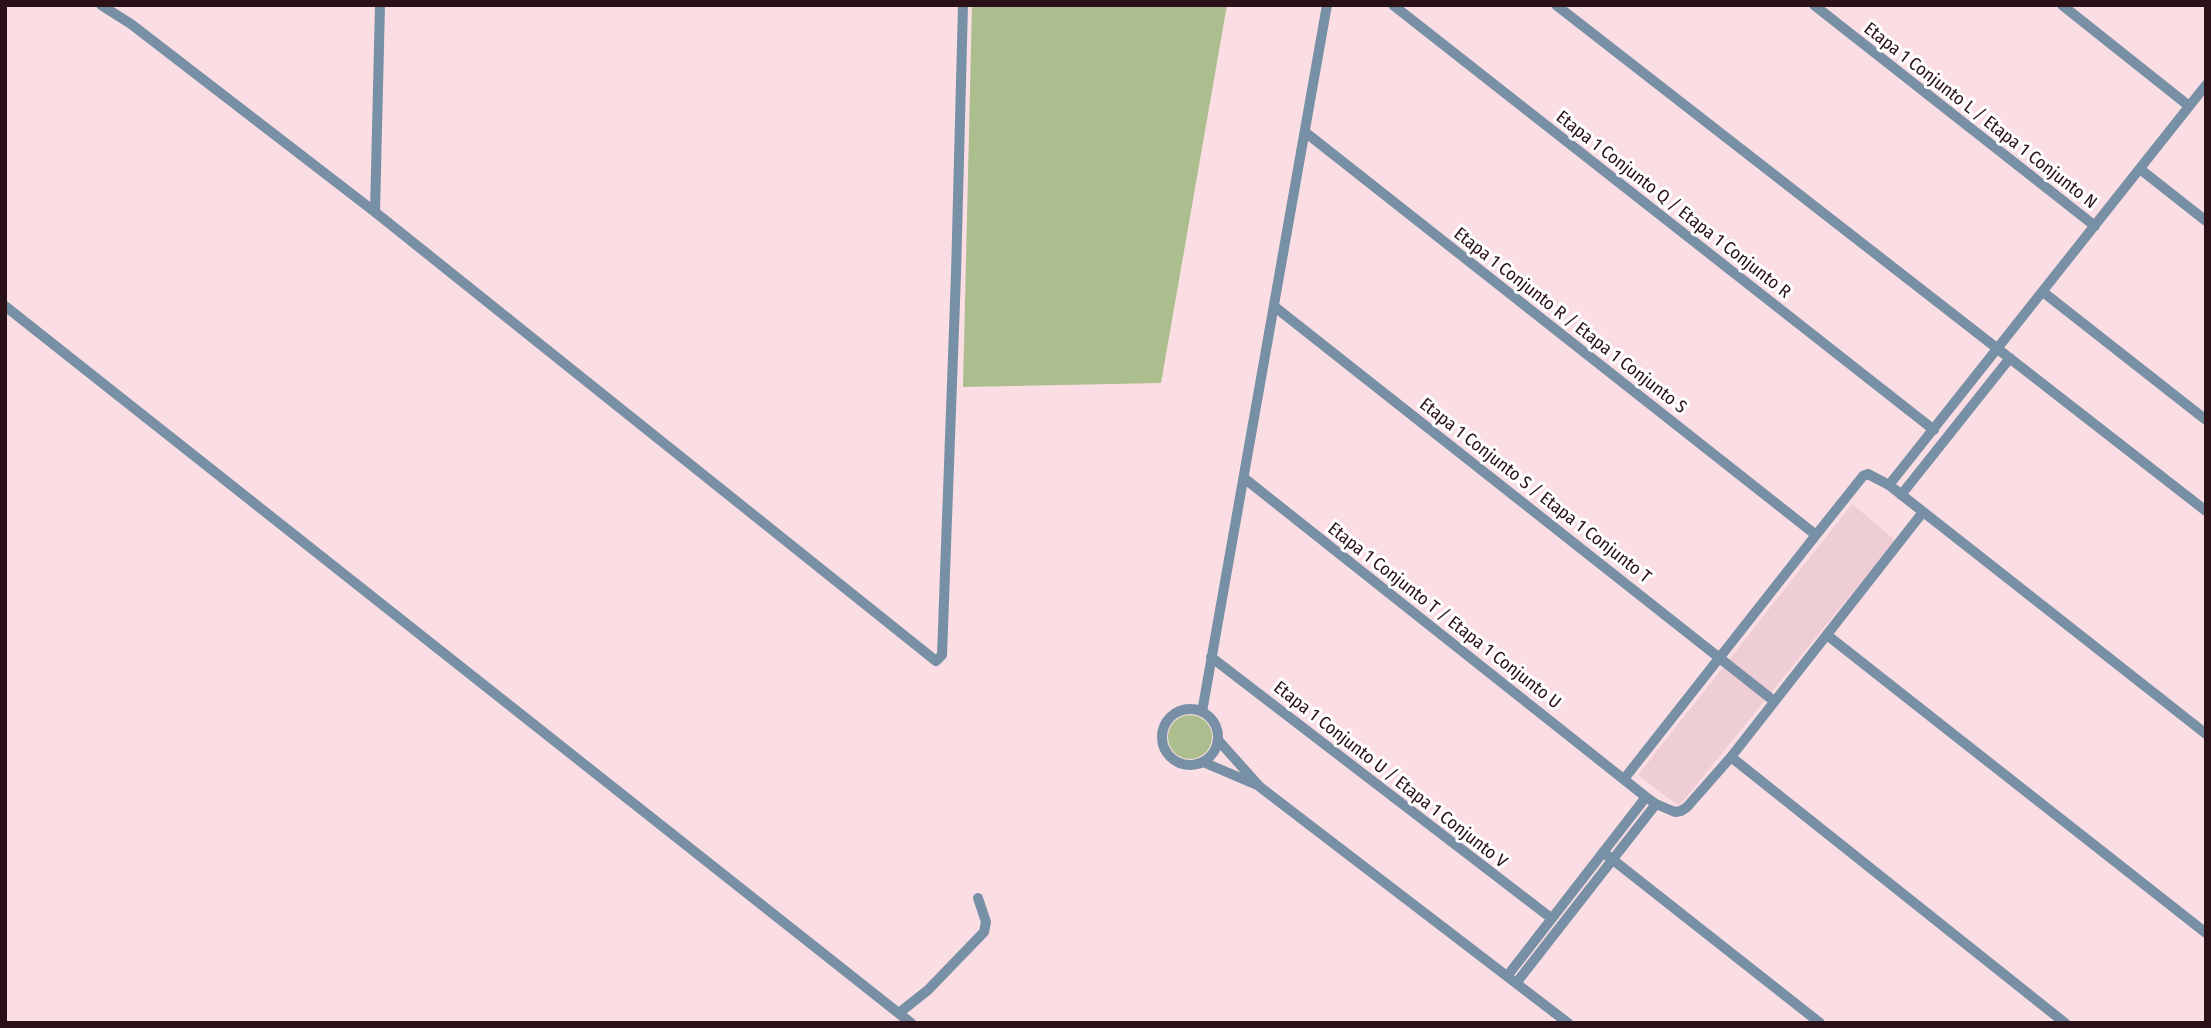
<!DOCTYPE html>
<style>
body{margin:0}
#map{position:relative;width:2211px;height:1028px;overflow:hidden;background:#fbdee3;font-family:"Fira Sans Condensed",sans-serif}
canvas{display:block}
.frame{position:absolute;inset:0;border:7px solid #2a1118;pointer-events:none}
</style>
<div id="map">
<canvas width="2211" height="1028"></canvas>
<div class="frame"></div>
</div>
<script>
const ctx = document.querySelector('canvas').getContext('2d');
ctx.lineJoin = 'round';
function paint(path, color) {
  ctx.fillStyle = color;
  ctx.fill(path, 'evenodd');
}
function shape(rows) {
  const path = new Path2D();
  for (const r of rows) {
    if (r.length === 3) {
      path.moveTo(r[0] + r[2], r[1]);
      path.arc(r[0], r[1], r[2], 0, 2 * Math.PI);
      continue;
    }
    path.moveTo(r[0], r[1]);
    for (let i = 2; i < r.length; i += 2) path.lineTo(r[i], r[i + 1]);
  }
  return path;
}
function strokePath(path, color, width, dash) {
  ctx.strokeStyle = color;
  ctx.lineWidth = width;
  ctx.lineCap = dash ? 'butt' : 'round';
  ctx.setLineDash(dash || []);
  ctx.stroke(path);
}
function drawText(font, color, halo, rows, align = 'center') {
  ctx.font = font + ' "Fira Sans Condensed",sans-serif';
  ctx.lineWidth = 6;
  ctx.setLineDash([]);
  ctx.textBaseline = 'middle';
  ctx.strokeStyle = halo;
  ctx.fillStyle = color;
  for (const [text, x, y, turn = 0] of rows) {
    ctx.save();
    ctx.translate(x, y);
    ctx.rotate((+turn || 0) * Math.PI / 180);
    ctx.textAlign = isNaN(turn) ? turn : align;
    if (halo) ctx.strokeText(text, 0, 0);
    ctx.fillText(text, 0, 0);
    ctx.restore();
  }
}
const built = shape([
 [1852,504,1895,540,1679,806,1638,775]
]);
const green = shape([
 [972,5,1227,5,1161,383,963,387],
 [1190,737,22]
]);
const minor = shape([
 [101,5,131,24,375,212,936,661,942,655,956,274,963,5],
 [1393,5,1934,430],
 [1556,5,2206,511],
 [1814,5,2095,226],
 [2062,5,2189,106],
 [1305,132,1816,535],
 [2140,169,2206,221],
 [375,212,380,5],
 [2043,292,2206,420],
 [5,306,911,1023],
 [1275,307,1774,701],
 [1244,478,1646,797,1656,804,1675,812,1681,811,1687,807,1731,757,1923,512],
 [1889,485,2206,85],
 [1901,495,2010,358],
 [1827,635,2206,933],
 [1211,657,1551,918],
 [1190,737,28],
 [1202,712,1327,5],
 [1218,740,1260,787,1568,1023],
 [1731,757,2065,1023],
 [1203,762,1257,785],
 [1624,779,1816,535,1863,476,1868,474,1889,485,2206,734],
 [1603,852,1820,1023],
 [1508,975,1646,797],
 [1517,982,1656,804],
 [899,1013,928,990,984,932,986,922,978,898]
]);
const streetNames = [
 ["Etapa 1 Conjunto L / Etapa 1 Conjunto N",1980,116,38],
 ["Etapa 1 Conjunto Q / Etapa 1 Conjunto R",1673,205,38],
 ["Etapa 1 Conjunto R / Etapa 1 Conjunto S",1570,321,38],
 ["Etapa 1 Conjunto S / Etapa 1 Conjunto T",1535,491,38],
 ["Etapa 1 Conjunto T / Etapa 1 Conjunto U",1444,616,38],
 ["Etapa 1 Conjunto U / Etapa 1 Conjunto V",1390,775,38]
];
paint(built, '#eecdd4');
paint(green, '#acbe8e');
strokePath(minor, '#7890a5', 10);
drawText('18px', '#2a1118', '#fff', streetNames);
</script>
